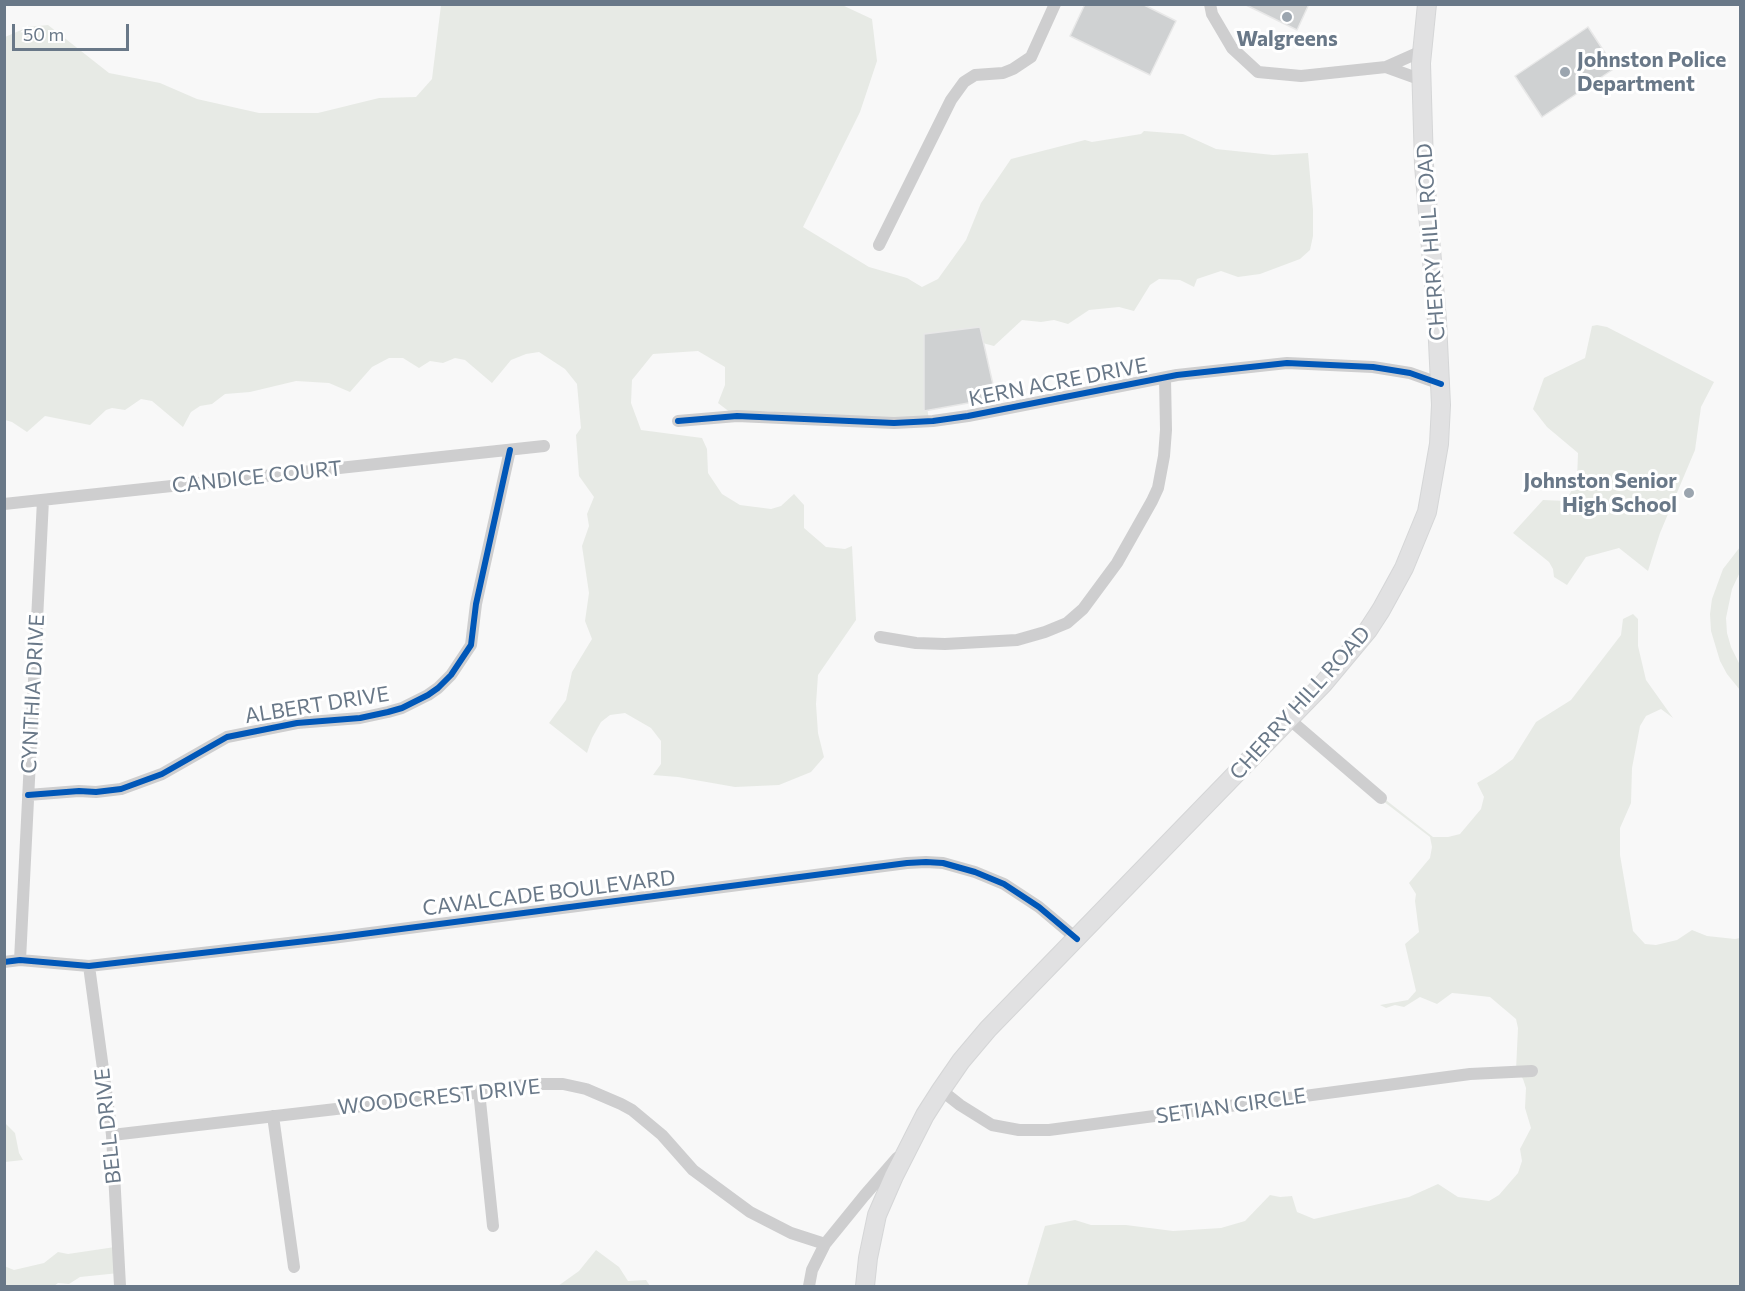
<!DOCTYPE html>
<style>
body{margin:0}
#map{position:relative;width:1745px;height:1291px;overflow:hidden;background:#f8f8f8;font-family:Commissioner,sans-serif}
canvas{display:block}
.frame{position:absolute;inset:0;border:6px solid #697888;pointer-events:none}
.scale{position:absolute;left:12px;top:24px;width:117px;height:27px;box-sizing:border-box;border:3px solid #697888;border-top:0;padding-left:8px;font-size:18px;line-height:21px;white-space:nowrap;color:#697888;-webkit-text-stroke:4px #fff;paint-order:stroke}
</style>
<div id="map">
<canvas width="1745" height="1291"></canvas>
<div class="frame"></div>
<div class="scale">50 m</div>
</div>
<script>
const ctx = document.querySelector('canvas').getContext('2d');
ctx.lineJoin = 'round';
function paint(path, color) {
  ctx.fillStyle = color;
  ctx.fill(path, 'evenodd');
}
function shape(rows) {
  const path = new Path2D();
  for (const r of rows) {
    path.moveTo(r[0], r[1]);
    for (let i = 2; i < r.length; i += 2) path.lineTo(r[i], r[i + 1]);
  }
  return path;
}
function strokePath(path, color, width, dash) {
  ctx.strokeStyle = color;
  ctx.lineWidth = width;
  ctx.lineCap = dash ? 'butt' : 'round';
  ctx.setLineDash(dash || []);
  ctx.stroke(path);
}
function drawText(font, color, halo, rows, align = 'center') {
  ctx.font = font + ' Commissioner,sans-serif';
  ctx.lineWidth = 6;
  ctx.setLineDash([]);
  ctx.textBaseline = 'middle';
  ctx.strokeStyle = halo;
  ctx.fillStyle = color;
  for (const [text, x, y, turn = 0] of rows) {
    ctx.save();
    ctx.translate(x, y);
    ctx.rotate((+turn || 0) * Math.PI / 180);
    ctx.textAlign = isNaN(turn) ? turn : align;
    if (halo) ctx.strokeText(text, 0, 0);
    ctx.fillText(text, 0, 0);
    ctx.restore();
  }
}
const green = shape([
 [441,5,842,5,872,19,877,61,860,112,803,227,869,267,907,278,922,287,938,279,966,240,981,203,1011,159,1085,140,1092,142,1141,134,1144,131,1183,134,1216,149,1273,155,1308,153,1313,210,1313,236,1310,250,1300,259,1260,274,1238,277,1221,271,1197,279,1194,287,1180,280,1159,279,1150,285,1134,311,1119,307,1089,310,1068,324,1054,320,1041,322,1022,320,994,346,975,341,924,375,924,383,929,421,829,420,768,411,731,413,718,403,725,385,725,367,698,351,653,354,632,380,631,403,641,430,702,438,707,449,708,473,722,494,740,505,771,509,781,506,794,494,804,505,804,528,826,547,845,549,852,546,856,620,818,675,816,704,818,733,824,757,811,772,779,785,735,787,678,777,653,775,661,764,661,741,651,728,625,713,610,715,601,722,592,738,587,753,549,723,566,700,572,672,592,639,585,621,589,593,582,546,589,526,587,514,594,497,579,476,576,435,581,428,577,384,565,369,539,352,526,354,511,360,492,383,465,360,455,358,443,363,430,361,419,368,403,358,389,358,372,367,350,392,329,383,296,381,250,392,225,394,212,404,200,406,191,412,183,427,152,401,141,399,125,410,112,408,106,410,90,425,45,416,27,432,12,422,5,420,5,37,28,27,48,25,109,73,160,83,197,99,259,113,318,113,379,98,416,97,432,79],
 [1597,325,1607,327,1714,382,1701,407,1695,450,1660,533,1648,571,1619,548,1586,557,1567,585,1554,577,1553,569,1549,562,1513,533,1543,500,1566,501,1577,480,1578,453,1547,427,1533,409,1544,378,1585,358,1592,326],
 [1740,547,1740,572,1732,589,1726,618,1727,633,1731,647,1740,665,1740,690,1727,674,1720,661,1711,631,1710,614,1712,599,1723,569],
 [1633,614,1638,619,1638,646,1646,680,1673,718,1661,709,1646,716,1640,726,1632,768,1631,803,1620,828,1620,855,1633,931,1645,944,1656,945,1677,940,1692,930,1707,936,1735,939,1740,938,1740,1286,1027,1286,1045,1226,1075,1220,1091,1225,1126,1225,1173,1231,1221,1228,1245,1221,1270,1195,1280,1197,1292,1196,1297,1212,1314,1219,1409,1197,1438,1184,1458,1197,1489,1201,1499,1195,1518,1173,1522,1161,1520,1149,1531,1128,1525,1108,1526,1088,1523,1079,1516,1070,1518,1028,1516,1019,1490,997,1463,994,1452,993,1437,1004,1420,997,1404,1007,1395,1005,1386,1008,1380,1005,1408,1000,1416,991,1405,944,1419,932,1415,901,1416,894,1409,883,1430,858,1432,847,1430,837,1383,801,1382,797,1433,837,1448,837,1460,834,1481,809,1484,797,1477,783,1494,773,1513,759,1536,722,1571,700,1621,635,1623,619],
 [4,1122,15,1133,19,1153,23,1160,5,1162],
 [115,1247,119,1273,80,1277,69,1284,58,1283,54,1286,5,1286,4,1266,14,1270,44,1263,58,1252,68,1254],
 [596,1250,619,1267,628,1281,646,1280,650,1286,558,1286,579,1271]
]);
const building = shape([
 [1085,4,1142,4,1176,21,1150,75,1070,36,1085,4],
 [1244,4,1309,4,1297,30,1244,4],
 [1588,27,1615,68,1542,117,1515,76,1588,27],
 [980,327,996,398,924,411,924,334,980,327]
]);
const minor = shape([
 [1210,4,1212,14,1232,48,1258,72,1301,76,1386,67,1422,51],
 [1386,67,1422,80],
 [879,245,951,100,964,82,975,75,1003,73,1013,69,1031,57,1055,4],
 [678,421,737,416,894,423,933,421,968,416,1177,375,1287,363,1373,367,1410,373,1441,384],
 [4,504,544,446],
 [880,637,916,643,945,644,1017,640,1045,632,1067,623,1083,609,1117,563,1152,501,1158,488,1164,456,1166,430,1165,378],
 [1289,719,1381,798],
 [28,795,79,791,96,792,121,789,162,774,227,737,297,723,360,718,388,712,402,708,428,695,438,688,451,675,471,645,476,604,510,450],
 [20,960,43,500],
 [4,962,20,960,89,966,332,938,907,863,926,862,943,863,975,872,1004,884,1039,907,1077,939],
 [89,966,112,1135,120,1286],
 [941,1090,960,1105,992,1125,1019,1130,1049,1130,1470,1074,1532,1071],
 [479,1091,493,1226],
 [273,1116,294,1267],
 [112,1135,491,1091,529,1084,563,1084,586,1089,621,1104,632,1110,662,1135,693,1170,750,1212,791,1233,825,1244],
 [809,1286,812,1270,825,1244,864,1196,897,1158]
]);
const secondary = shape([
 [865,1286,868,1258,877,1215,894,1176,925,1115,941,1090,961,1061,988,1029,1323,684,1368,630,1381,610,1404,568,1427,512,1439,444,1441,405,1437,321,1424,165,1421,63,1427,4]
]);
const cycleway = shape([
 [678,421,737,416,894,423,933,421,968,416,1177,375,1287,363,1373,367,1410,373,1441,384],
 [28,795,79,791,96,792,121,789,162,774,227,737,297,723,360,718,388,712,402,708,428,695,438,688,451,675,471,645,476,604,510,450],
 [4,962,20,960,89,966,332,938,907,863,926,862,943,863,975,872,1004,884,1039,907,1077,939]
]);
const markers = [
 [1287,17,6,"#9ba5af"],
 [1565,72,6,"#9ba5af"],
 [1689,493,6,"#9ba5af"]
];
const poiNames = [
 ["Walgreens",1287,39],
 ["Johnston Police",1577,60,"left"],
 ["Department",1577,84,"left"],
 ["Johnston Senior",1677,481,"right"],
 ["High School",1677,505,"right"]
];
const streetNames = [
 ["CHERRY HILL ROAD",1431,242,-94],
 ["KERN ACRE DRIVE",1058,382,-11],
 ["CANDICE COURT",257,477,-6],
 ["CYNTHIA DRIVE",33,694,-87],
 ["CHERRY HILL ROAD",1300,703,-48],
 ["ALBERT DRIVE",317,705,-9],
 ["CAVALCADE BOULEVARD",549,893,-7],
 ["WOODCREST DRIVE",439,1097,-6],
 ["SETIAN CIRCLE",1231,1106,-8],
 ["BELL DRIVE",108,1126,-96]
];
paint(green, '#e7eae5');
paint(building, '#cfd1d2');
strokePath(building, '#e8e8e8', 1.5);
strokePath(secondary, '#d5d6d7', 20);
strokePath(minor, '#cececf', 12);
strokePath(secondary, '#e1e1e2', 18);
strokePath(cycleway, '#0057b8', 6);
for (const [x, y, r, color] of markers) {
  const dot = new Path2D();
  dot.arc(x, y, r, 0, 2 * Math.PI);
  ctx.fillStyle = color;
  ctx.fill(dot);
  strokePath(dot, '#fff', 2);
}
drawText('bold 21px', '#697888', '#fff', poiNames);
drawText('21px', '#697888', '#fff', streetNames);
</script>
